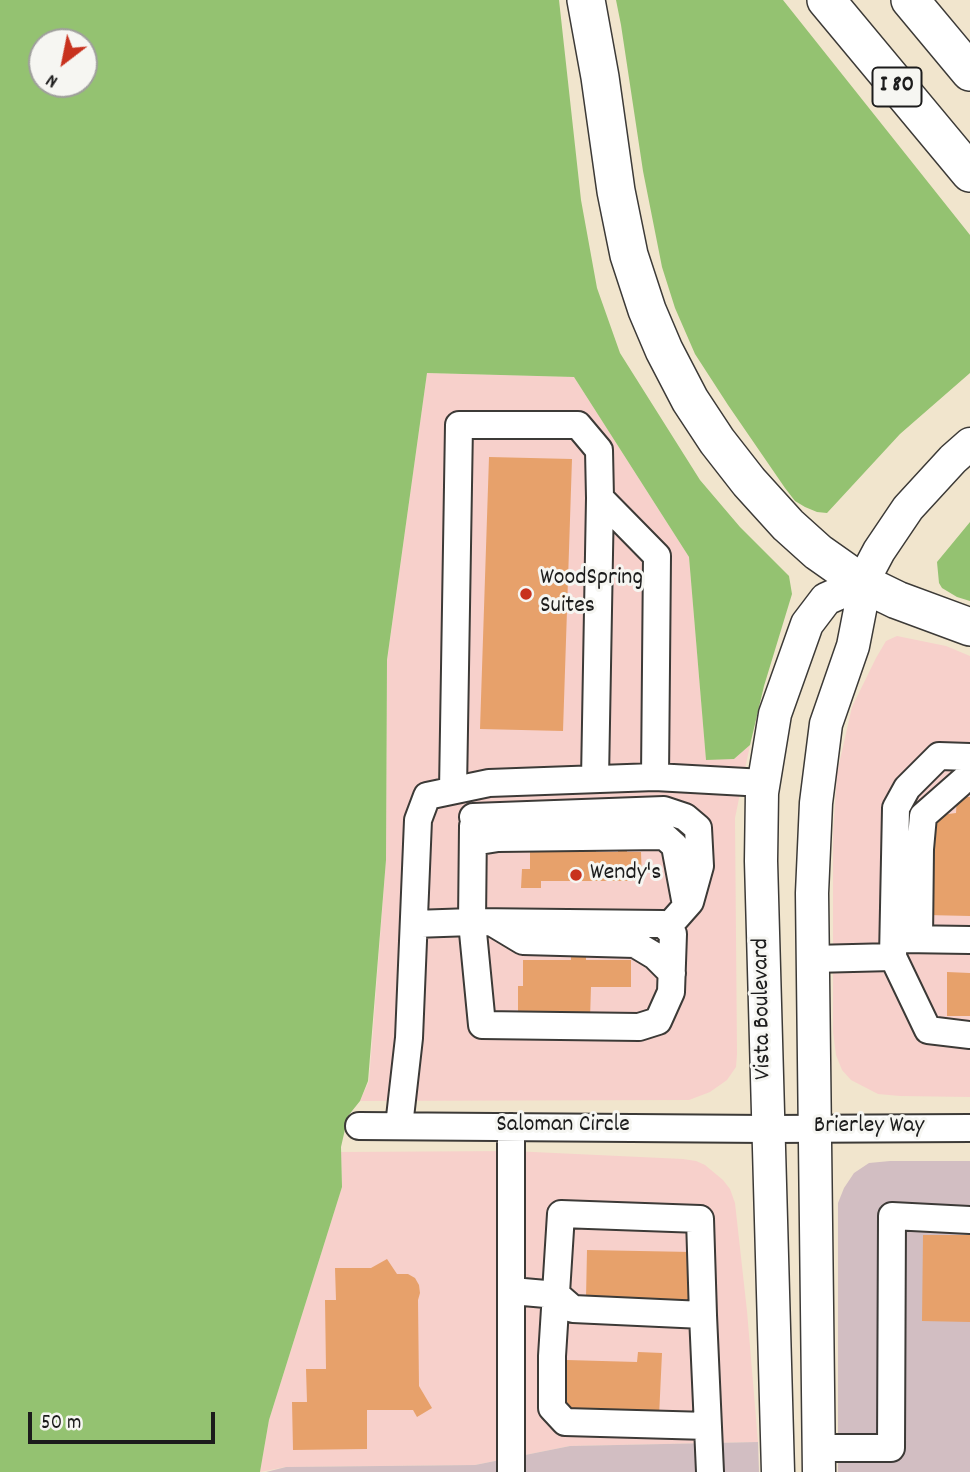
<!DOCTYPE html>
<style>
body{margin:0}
#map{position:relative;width:970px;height:1472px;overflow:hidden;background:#f1e5cd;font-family:Dekko,sans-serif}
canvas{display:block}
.north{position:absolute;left:28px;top:28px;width:70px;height:70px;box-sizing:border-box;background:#f6f6f2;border:2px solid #9f9f9c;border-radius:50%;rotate:212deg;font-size:19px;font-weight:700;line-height:28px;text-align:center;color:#1c1c1c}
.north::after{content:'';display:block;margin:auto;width:24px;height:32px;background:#c8321e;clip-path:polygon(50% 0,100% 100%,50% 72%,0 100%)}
.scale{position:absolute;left:28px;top:1412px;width:187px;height:32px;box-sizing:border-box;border:4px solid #1c1c1c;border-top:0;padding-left:9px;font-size:21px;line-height:24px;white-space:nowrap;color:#1c1c1c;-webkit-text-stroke:5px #f6f6f2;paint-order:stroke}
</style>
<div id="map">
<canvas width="970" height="1472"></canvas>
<div class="north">N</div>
<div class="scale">50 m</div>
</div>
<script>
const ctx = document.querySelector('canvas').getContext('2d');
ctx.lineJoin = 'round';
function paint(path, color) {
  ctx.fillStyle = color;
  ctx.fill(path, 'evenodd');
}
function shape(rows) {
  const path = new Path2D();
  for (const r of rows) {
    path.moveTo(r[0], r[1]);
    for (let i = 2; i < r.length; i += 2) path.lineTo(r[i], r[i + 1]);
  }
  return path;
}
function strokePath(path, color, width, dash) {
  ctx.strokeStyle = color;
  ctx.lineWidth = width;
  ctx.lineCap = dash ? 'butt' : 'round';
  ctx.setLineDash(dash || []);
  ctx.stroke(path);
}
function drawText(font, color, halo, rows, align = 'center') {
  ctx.font = font + ' Dekko,sans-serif';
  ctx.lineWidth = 6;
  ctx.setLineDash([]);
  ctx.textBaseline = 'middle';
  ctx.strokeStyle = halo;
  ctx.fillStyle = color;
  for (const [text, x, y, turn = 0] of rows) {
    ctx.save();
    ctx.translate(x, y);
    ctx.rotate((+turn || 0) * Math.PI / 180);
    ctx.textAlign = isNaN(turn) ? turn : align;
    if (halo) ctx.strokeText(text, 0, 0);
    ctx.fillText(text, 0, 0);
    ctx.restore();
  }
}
const built = shape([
 [427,373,574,377,689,557,706,759,734,759,750,745,735,818,737,1054,736,1067,727,1080,710,1092,689,1100,360,1101,369,1081,386,860,387,661],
 [897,636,946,646,970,656,970,1097,900,1096,878,1094,851,1080,842,1070,836,1055,833,1032,833,833,837,773,852,707,876,658,886,641],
 [512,1151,683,1159,696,1161,705,1165,723,1180,730,1189,735,1203,747,1311,758,1442,570,1446,475,1465,286,1467,260,1472,269,1420,342,1187,341,1152]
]);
const industrial = shape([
 [890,1161,970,1161,970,1472,838,1472,838,1203,844,1188,854,1173,869,1163],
 [758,1442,759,1472,266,1472,286,1467,475,1465,570,1446]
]);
const green = shape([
 [0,0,559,0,581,200,597,288,620,353,700,480,740,527,789,576,792,594,764,686,750,745,734,759,706,760,689,557,574,377,427,373,387,660,386,860,368,1081,360,1101,348,1116,341,1147,342,1187,269,1420,260,1472,0,1472],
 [42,42,84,42,84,84,42,84],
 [616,0,783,0,970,235,970,373,900,434,827,513,817,512,805,507,795,501,785,488,728,405,695,354,675,308,662,267,643,171,621,25],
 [970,522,970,601,957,597,942,588,939,583,937,562]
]);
const building = shape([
 [489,457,572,459,563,731,480,729],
 [957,796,970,797,970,916,926,915,925,817,956,813],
 [582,846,596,846,596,852,618,852,618,847,627,846,627,852,641,852,642,881,541,881,541,888,521,888,522,869,530,869,530,852,581,852],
 [571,946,586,946,586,960,631,960,631,987,591,987,590,1019,518,1018,518,986,523,986,523,960,571,960],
 [947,972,970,973,970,1016,947,1016],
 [923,1235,970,1235,970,1322,922,1321],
 [587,1250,692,1252,691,1300,586,1298],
 [387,1259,397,1274,408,1274,415,1278,419,1285,420,1293,418,1300,419,1386,432,1408,417,1417,413,1410,367,1410,367,1449,293,1450,292,1402,307,1402,306,1369,326,1369,325,1300,336,1300,335,1268,371,1268],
 [638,1352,662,1353,658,1438,603,1437,604,1410,566,1409,567,1360,637,1362]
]);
const minor = shape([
 [595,779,600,498,657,556,655,777],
 [453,790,459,425,578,425,599,450,600,498],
 [473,817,664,810,685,817,698,828,700,866,690,902,667,928],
 [473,842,498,838,664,836,675,846,686,905],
 [472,922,663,924,673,934,671,992,658,1021,639,1027,482,1025,472,922],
 [493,923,523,941,635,944,655,956,672,973],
 [414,924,472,922,473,826],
 [902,939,970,940],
 [919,939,920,849,923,816,964,780,970,779],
 [893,957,896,808,907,788,939,756,970,757],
 [813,959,893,957,928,1030,970,1035],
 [359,1126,768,1129,970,1128],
 [399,1126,409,1038,418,820,427,796,489,783,655,777,764,783],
 [512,1291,557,1295,573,1309,703,1315,710,1472],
 [703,1315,700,1219,561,1214,552,1356,552,1408,565,1422,708,1426],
 [819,1448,891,1448,892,1216,970,1220],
 [511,1472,511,1127]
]);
const major = shape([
 [778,1472,761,861,762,793,775,714,807,624,826,599,862,583],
 [819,1472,812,893,816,803,826,724,853,646,861,605,862,583,879,551,908,508,953,459,970,444]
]);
const highway = shape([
 [586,0,600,77,616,191,629,255,647,310,664,350,690,400,717,441,749,482,788,525,818,552,862,583,897,600,970,627],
 [826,0,970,173],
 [910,0,970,72]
]);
const markers = [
 [526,594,7,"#c8321e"],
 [576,875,7,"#c8321e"]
];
const shields = [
 [897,87,49]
];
const shieldNames = [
 ["I 80",897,87]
];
const poiNames = [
 ["WoodSpring",540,580],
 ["Suites",540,608],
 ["Wendy's",590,875]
];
const streetNames = [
 ["Vista Boulevard",764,1009,-91],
 ["Saloman Circle",563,1127],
 ["Brierley Way",869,1128]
];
paint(built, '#f7d0cb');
paint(industrial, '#d2bec2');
paint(green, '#94c271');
paint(building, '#e7a16b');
strokePath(minor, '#3c3a37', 30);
strokePath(major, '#3c3a37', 35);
strokePath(highway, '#3c3a37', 40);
strokePath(minor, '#fff', 26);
strokePath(major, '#fff', 32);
strokePath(highway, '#fff', 37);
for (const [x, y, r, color] of markers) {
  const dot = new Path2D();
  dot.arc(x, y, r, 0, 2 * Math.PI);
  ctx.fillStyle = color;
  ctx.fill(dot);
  strokePath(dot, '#f6f6f2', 2.5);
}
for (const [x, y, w] of shields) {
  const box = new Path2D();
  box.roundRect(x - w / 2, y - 19.5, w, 39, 5);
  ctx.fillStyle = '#f6f6f2';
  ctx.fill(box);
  strokePath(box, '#1c1c1c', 2);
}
drawText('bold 23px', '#1c1c1c', null, shieldNames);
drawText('24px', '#1c1c1c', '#f6f6f2', poiNames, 'left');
drawText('24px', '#1c1c1c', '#f6f6f2', streetNames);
</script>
